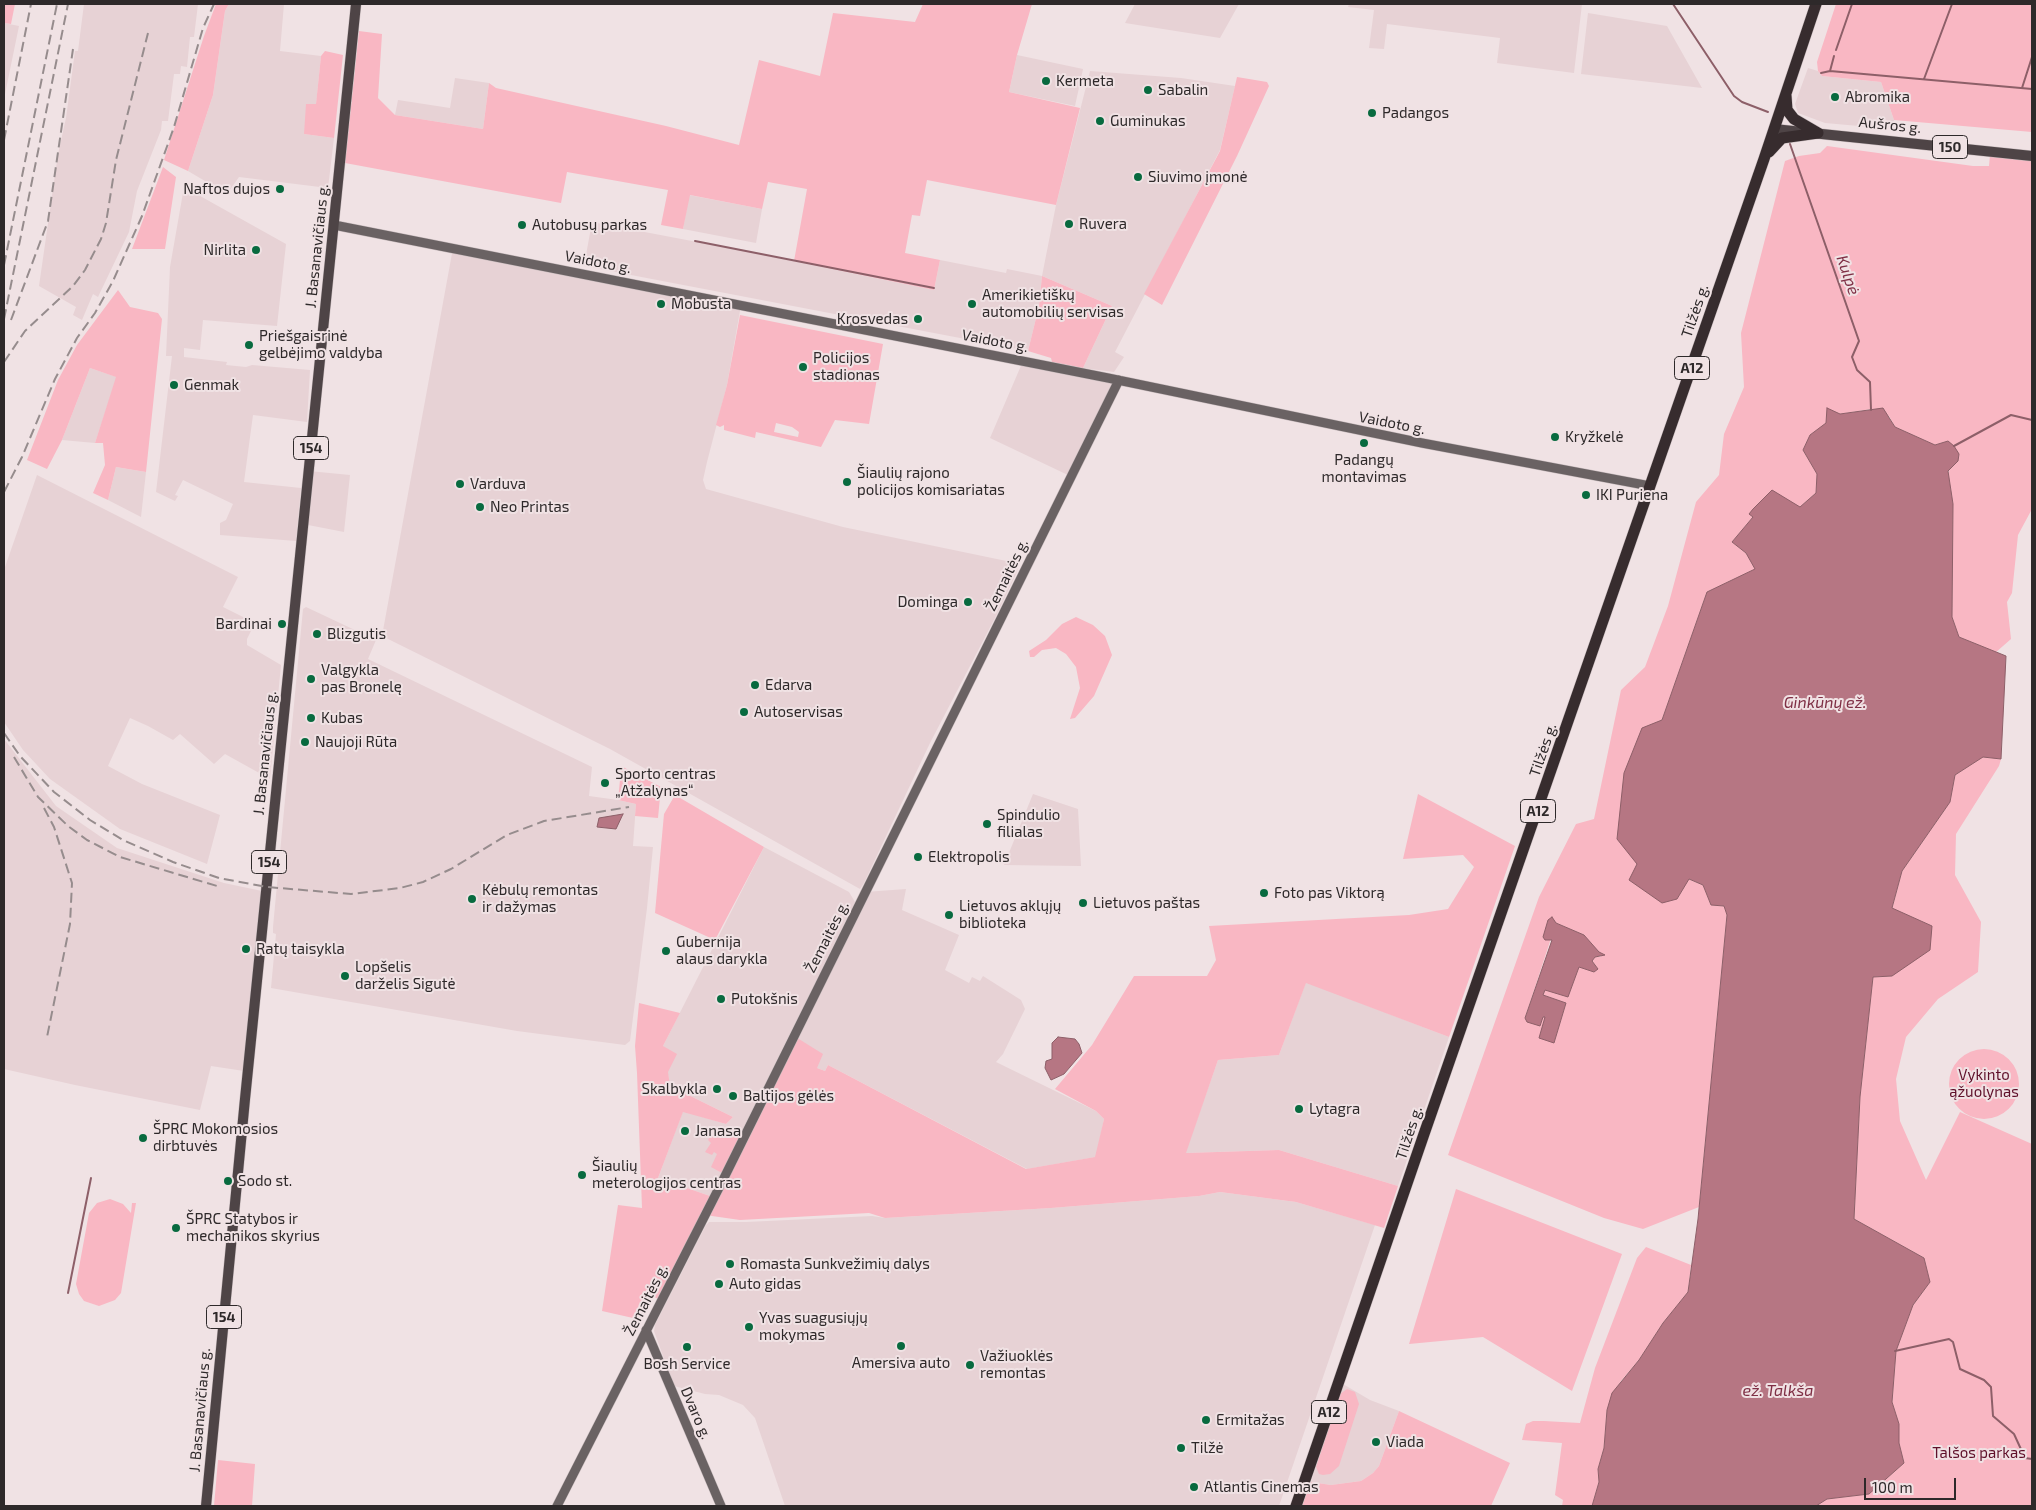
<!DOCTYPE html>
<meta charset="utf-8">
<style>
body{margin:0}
#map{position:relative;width:2036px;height:1510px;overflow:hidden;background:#f0e2e4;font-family:"Exo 2",sans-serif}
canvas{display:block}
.frame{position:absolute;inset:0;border:5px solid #2e292a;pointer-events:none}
.scale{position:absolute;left:1864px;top:1478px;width:92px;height:22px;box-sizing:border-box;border:2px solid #2e292a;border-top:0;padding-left:6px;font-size:15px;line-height:18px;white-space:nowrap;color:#2e292a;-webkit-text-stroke:4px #f0e2e4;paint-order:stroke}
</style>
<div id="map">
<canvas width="2036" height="1510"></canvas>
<div class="frame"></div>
<div class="scale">100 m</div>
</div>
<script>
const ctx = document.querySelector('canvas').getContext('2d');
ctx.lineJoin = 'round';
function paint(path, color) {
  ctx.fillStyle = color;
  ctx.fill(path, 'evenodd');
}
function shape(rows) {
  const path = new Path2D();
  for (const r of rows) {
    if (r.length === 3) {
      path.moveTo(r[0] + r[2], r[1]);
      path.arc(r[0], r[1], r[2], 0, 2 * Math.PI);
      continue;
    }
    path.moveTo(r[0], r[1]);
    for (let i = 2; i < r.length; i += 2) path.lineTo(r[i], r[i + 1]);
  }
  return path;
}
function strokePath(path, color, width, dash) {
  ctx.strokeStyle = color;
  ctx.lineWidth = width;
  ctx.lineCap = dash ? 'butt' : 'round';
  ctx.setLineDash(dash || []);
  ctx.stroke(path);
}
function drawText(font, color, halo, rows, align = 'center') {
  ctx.font = font + ' "Exo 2",sans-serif';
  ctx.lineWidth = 4;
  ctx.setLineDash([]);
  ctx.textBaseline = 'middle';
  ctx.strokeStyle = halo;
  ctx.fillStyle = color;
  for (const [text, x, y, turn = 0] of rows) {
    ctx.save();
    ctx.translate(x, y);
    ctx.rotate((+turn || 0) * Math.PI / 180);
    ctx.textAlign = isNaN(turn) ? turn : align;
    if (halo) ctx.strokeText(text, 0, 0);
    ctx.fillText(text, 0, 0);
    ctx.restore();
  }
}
const built = shape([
 [84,4,198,4,194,37,190,37,187,67,181,66,180,74,174,74,168,121,162,121,161,130,137,191,129,232,98,297,93,294,82,320,73,315,76,307,39,286,58,154,66,118,75,51,78,51],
 [229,4,284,4,280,51,321,56,316,105,304,134,334,138,328,188,239,177,227,194,188,171,213,95,225,11],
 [1135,4,1239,4,1220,38,1125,23],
 [1349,4,1582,4,1574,73,1497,63,1500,38,1387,24,1384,49,1369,48,1374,10,1348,7],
 [1588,13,1667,26,1702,88,1581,74],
 [4,23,19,26,4,99],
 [1017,55,1083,69,1075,106,1009,92],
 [1808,68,1818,71,1822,76,1881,82,1894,120,1893,129,1825,123,1798,113,1795,104],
 [1090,71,1181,78,1235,86,1220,150,1115,352,1124,357,1114,372,1083,368,1112,306,1042,276,1039,306,1028,351,584,266,592,222,755,253,934,290,940,260,1006,273,1007,269,1042,276,1056,205],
 [455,78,489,83,483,129,395,115,398,100,450,108],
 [184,187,286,244,277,326,203,320,200,350,184,348,184,357,227,362,226,365,246,367,252,365,310,370,307,422,253,415,244,482,301,488,296,541,220,535,220,523,226,520,233,504,183,480,175,495,178,496,175,501,156,492,172,356,166,356,170,267],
 [689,195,762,209,756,243,683,229],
 [453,248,741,305,727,385,707,462,703,480,706,489,843,527,1016,563,1018,567,1017,572,997,614,930,743,864,883,860,889,610,749,382,636],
 [1023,361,1119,380,1070,476,990,438],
 [90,368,117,377,95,443,62,440],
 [116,467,146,472,141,517,108,500],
 [309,471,350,475,344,532,303,524],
 [37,475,238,577,223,607,255,623,247,639,247,645,281,665,270,779,225,754,214,764,180,734,173,740,148,726,130,718,108,766,142,784,220,815,207,864,120,829,50,779,23,750,4,722,4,570],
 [306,607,376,640,368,659,592,767,589,796,618,800,636,804,633,846,653,847,647,908,630,1041,625,1045,517,1031,271,988,276,934,273,933,273,927,303,609],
 [4,739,56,806,117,848,224,883,262,891,244,1071,211,1066,200,1110,75,1085,4,1069],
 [1033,794,1078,809,1081,866,1004,865],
 [764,847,849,892,855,902,710,1196,658,1178,683,1111,726,1124,733,1117,670,1086,663,1046],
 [906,889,902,910,959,935,945,970,969,983,972,977,980,981,983,976,1021,1000,1025,1009,1003,1054,996,1062,1096,1111,1104,1119,1096,1157,1027,1169,828,1065,825,1071,817,1068,794,1036,865,892],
 [1306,982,1449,1037,1398,1186,1279,1150,1185,1153,1218,1060,1279,1055],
 [1220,1192,1296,1202,1375,1225,1279,1506,785,1506,755,1418,743,1405,719,1395,705,1394,674,1386,654,1331,655,1325,706,1225,709,1222,746,1222,872,1216,885,1218,1051,1208,1199,1196],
 [1343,1384,1370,1400,1399,1411,1379,1466,1373,1473,1361,1481,1331,1485,1311,1482]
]);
const green = shape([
 [4,4,15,4,11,24,4,23],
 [216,4,229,4,225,11,213,95,188,171,164,160,204,36],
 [923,4,1032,4,1017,55,1009,92,1080,108,1056,205,927,180,920,216,912,215,905,253,940,260,934,290,794,261,807,189,768,182,762,209,690,195,683,229,661,225,668,190,567,172,561,203,345,163,359,31,382,34,378,98,395,115,483,129,489,83,496,88,666,126,739,145,759,60,820,76,833,13,915,22],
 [1836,4,2032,4,2032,132,1894,120,1881,82,1822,76,1818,71,1817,62],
 [325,51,343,55,334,138,304,134,306,104,316,104,321,56],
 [1237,77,1267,82,1269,86,1237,156,1162,305,1144,294,1220,151],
 [1827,146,1973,166,1989,166,1990,155,2032,159,2032,509,2018,535,2012,593,2007,602,2011,639,1995,653,1993,651,1959,637,1952,617,1953,504,1948,476,1950,467,1948,441,1935,445,1895,427,1889,416,1871,409,1840,414,1810,435,1803,450,1817,474,1816,493,1800,507,1753,517,1732,542,1746,553,1756,569,1707,592,1662,720,1677,899,1688,879,1703,885,1711,905,1724,906,1727,915,1699,1207,1643,1229,1604,1218,1448,1155,1539,897,1576,824,1594,819,1621,690,1645,667,1668,606,1696,502,1719,475,1724,434,1744,387,1741,333,1785,161,1799,156,1820,153],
 [1556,923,1584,935,1601,957,1595,957,1592,961,1597,968,1594,972,1579,966,1568,997,1545,989,1543,995,1566,1003,1554,1043,1545,1017,1543,1016,1540,1026,1525,1018],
 [163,167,176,177,165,249,132,249],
 [1042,276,1112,306,1083,368,1052,362,1051,358,1028,351,1039,306],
 [118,290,130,307,158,313,162,319,146,472,116,467,108,500,93,493,105,465,103,443,95,443,116,377,90,368,62,440,47,469,27,460,58,380,77,345],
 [740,315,883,344,869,424,835,420,821,447,756,432,755,438,724,430,724,425,720,427,716,425,727,385],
 [776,423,792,427,799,432,798,437,774,432],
 [1076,617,1093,625,1105,636,1112,655,1094,696,1075,718,1070,719,1080,688,1076,667,1066,654,1056,648,1042,650,1034,657,1030,657,1029,651,1046,640,1062,624],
 [1983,756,2001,759,1999,766,1956,834,1955,875,1981,922,1978,972,1938,999,1906,1037,1896,1079,1900,1121,1926,1180,1960,1112,2032,1144,2032,1506,1816,1506,1827,1499,1869,1494,1904,1463,1899,1443,1899,1424,1892,1402,1896,1351,1913,1305,1930,1282,1924,1258,1854,1219,1860,1097,1873,977,1892,976,1931,926,1892,909,1902,871,1950,802,1955,775],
 [623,767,661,787,658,818,635,816,636,804,618,800,621,770],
 [1418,794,1515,846,1449,1037,1306,983,1279,1055,1218,1060,1186,1153,1279,1150,1398,1186,1384,1228,1296,1202,1220,1192,1199,1196,1051,1208,885,1218,869,1213,740,1220,705,1215,794,1036,823,1054,817,1068,825,1071,828,1065,1026,1169,1095,1157,1104,1119,1096,1111,1055,1089,1092,1045,1134,976,1207,976,1216,960,1209,926,1409,915,1448,909,1474,867,1463,855,1403,859],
 [675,795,764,847,715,940,655,913,664,814],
 [639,1003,680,1013,663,1046,677,1054,668,1072,670,1086,733,1117,726,1124,683,1112,658,1178,710,1196,659,1299,645,1294,633,1318,602,1311,618,1205,642,1208,637,1073,635,1046],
 [1984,1084,35],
 [724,1131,741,1135,722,1173,711,1167,717,1154,714,1152,712,1155,705,1152,711,1143,708,1140,710,1136],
 [1456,1189,1622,1254,1572,1391,1483,1337,1409,1344],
 [110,1199,123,1204,131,1213,132,1203,136,1203,121,1293,115,1300,99,1306,84,1301,79,1294,76,1284,89,1213,97,1203],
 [1646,1247,1691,1265,1688,1292,1663,1323,1639,1360,1621,1381,1607,1410,1604,1448,1598,1469,1599,1482,1592,1506,1562,1506,1563,1500,1555,1495,1562,1443,1522,1440,1526,1424,1533,1421,1544,1421,1580,1423,1595,1368,1637,1258],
 [1347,1389,1355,1392,1359,1404,1339,1466,1330,1474,1323,1475,1319,1474,1316,1467,1340,1394],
 [1399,1411,1510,1463,1491,1506,1302,1506,1311,1482,1331,1485,1361,1481,1373,1473,1379,1466],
 [218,1460,255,1464,252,1506,214,1506]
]);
const water = shape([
 [1827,408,1840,414,1883,408,1895,427,1935,445,1948,441,1954,446,1959,454,1958,461,1948,471,1953,504,1952,617,1959,637,2006,656,2001,759,1983,757,1955,775,1950,802,1902,871,1892,908,1932,926,1930,950,1892,976,1873,977,1860,1097,1854,1219,1924,1258,1930,1282,1913,1305,1896,1351,1892,1402,1899,1424,1899,1443,1904,1463,1869,1494,1827,1499,1816,1506,1592,1506,1599,1482,1598,1469,1604,1448,1607,1410,1612,1393,1639,1360,1663,1323,1688,1292,1698,1219,1727,915,1724,906,1711,905,1703,885,1689,879,1677,899,1662,903,1629,880,1637,864,1617,839,1624,773,1642,728,1662,720,1707,592,1755,569,1746,553,1732,542,1753,517,1749,514,1753,509,1772,490,1800,507,1816,493,1817,474,1803,450,1810,435,1826,423,1827,408],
 [623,814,616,829,597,827,599,818,623,814],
 [1552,917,1556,923,1584,935,1599,952,1605,955,1595,957,1592,961,1598,969,1594,972,1579,967,1568,997,1545,990,1543,995,1566,1003,1554,1043,1539,1038,1545,1017,1543,1017,1540,1026,1527,1022,1525,1018,1552,940,1545,940,1543,937,1548,920,1552,917],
 [1058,1037,1075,1039,1079,1044,1082,1053,1064,1074,1051,1080,1045,1068,1046,1061,1052,1059,1052,1043,1058,1037]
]);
const stream = shape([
 [1673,4,1734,96,1742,102,1768,112],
 [1836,50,1852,4],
 [1830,71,2032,89],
 [1821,73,1830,71,1834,56],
 [1924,79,1952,4],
 [2022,88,2032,57],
 [1790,144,1859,341,1852,357,1857,370,1870,382,1871,410],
 [695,241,934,288],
 [1954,446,2011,415,2032,420],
 [68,1293,91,1178],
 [1895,1351,1949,1339,1953,1342,1960,1369,1984,1380,1991,1387,1993,1416,2014,1434,2025,1458,2032,1459]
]);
const secondary = shape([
 [334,225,1108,378,1422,443,1650,486],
 [646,1330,721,1506],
 [557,1506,722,1182,1119,380]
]);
const primary = shape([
 [1774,129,2032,156],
 [206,1506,245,1099,356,4]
]);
const highway = shape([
 [1786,96,1787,110,1794,119,1818,133],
 [1769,152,1782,138,1818,133],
 [1296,1506,1424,1134,1764,159,1816,4]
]);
const rail = shape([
 [4,140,31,4],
 [4,265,57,4],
 [4,319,68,4],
 [11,320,48,221,73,49],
 [4,362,25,331,73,286,85,270,101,239,106,223,116,160,148,33],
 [4,492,22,457,55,379,77,338,95,313,113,281,142,216,174,127,203,28,214,4],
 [4,733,20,756,54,792,90,820,123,840,173,862,219,878,267,887,351,894,400,888,423,882,451,869,507,835,544,821,629,807],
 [14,757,38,797,68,826,87,840,120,857,217,886],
 [44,808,54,827,72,883,70,924,47,1037]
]);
const markers = [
 [1046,81,5,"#086a3f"],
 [1148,90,5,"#086a3f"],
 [1835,97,5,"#086a3f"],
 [1372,113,5,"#086a3f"],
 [1100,121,5,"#086a3f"],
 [1138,177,5,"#086a3f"],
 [280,189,5,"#086a3f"],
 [1069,224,5,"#086a3f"],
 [522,225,5,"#086a3f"],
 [256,250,5,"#086a3f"],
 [661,304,5,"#086a3f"],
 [972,304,5,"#086a3f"],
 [918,319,5,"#086a3f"],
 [249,345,5,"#086a3f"],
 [803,367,5,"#086a3f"],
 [174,385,5,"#086a3f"],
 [1555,437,5,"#086a3f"],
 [1364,443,5,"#086a3f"],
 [847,482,5,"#086a3f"],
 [460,484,5,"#086a3f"],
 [1586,495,5,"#086a3f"],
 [480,507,5,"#086a3f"],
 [968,602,5,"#086a3f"],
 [282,624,5,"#086a3f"],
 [317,634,5,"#086a3f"],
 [311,679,5,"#086a3f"],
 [755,685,5,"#086a3f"],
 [744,712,5,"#086a3f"],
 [311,718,5,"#086a3f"],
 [305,742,5,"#086a3f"],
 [605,783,5,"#086a3f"],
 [987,824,5,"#086a3f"],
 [918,857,5,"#086a3f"],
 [1264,893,5,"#086a3f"],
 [472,899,5,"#086a3f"],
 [1083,903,5,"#086a3f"],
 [949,915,5,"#086a3f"],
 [246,949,5,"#086a3f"],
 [666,951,5,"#086a3f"],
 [345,976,5,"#086a3f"],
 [721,999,5,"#086a3f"],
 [717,1089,5,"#086a3f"],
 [733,1096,5,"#086a3f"],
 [1299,1109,5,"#086a3f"],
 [685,1131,5,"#086a3f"],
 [143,1138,5,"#086a3f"],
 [582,1175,5,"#086a3f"],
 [228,1181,5,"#086a3f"],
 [176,1228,5,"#086a3f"],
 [730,1264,5,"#086a3f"],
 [719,1284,5,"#086a3f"],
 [749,1327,5,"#086a3f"],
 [901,1346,5,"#086a3f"],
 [687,1347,5,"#086a3f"],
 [970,1365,5,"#086a3f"],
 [1206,1420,5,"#086a3f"],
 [1376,1442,5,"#086a3f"],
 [1181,1448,5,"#086a3f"],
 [1194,1487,5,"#086a3f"]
];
const shields = [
 [1950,147,35],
 [1692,368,35],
 [311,448,35],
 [1538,811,35],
 [269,862,35],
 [224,1317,35],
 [1329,1412,35]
];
const shieldNames = [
 ["150",1950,147],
 ["A12",1692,368],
 ["154",311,448],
 ["A12",1538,811],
 ["154",269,862],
 ["154",224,1317],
 ["A12",1329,1412]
];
const poiNames = [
 ["Kermeta",1056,81],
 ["Sabalin",1158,90],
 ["Abromika",1845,97],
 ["Padangos",1382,113],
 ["Guminukas",1110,121],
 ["Siuvimo įmonė",1148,177],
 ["Naftos dujos",270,189,"right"],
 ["Ruvera",1079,224],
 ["Autobusų parkas",532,225],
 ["Nirlita",246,250,"right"],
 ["Amerikietiškų",982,295],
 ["automobilių servisas",982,312],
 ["Mobusta",671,304],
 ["Krosvedas",908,319,"right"],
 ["Priešgaisrinė",259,336],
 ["gelbėjimo valdyba",259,353],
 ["Policijos",813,358],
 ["stadionas",813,375],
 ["Genmak",184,385],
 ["Kryžkelė",1565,437],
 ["Padangų",1364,460,"center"],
 ["montavimas",1364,477,"center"],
 ["Šiaulių rajono",857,473],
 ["policijos komisariatas",857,490],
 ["Varduva",470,484],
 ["IKI Puriena",1596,495],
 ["Neo Printas",490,507],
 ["Dominga",958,602,"right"],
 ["Bardinai",272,624,"right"],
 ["Blizgutis",327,634],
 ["Valgykla",321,670],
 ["pas Bronelę",321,687],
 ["Edarva",765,685],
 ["Autoservisas",754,712],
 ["Kubas",321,718],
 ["Naujoji Rūta",315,742],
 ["Sporto centras",615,774],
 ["„Atžalynas“",615,791],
 ["Spindulio",997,815],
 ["filialas",997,832],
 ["Elektropolis",928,857],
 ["Kėbulų remontas",482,890],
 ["ir dažymas",482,907],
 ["Foto pas Viktorą",1274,893],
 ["Lietuvos paštas",1093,903],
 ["Lietuvos aklųjų",959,906],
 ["biblioteka",959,923],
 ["Gubernija",676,942],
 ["alaus darykla",676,959],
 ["Ratų taisykla",256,949],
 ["Lopšelis",355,967],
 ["darželis Sigutė",355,984],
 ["Putokšnis",731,999],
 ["Skalbykla",707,1089,"right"],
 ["Baltijos gėlės",743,1096],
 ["Lytagra",1309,1109],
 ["ŠPRC Mokomosios",153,1129],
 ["dirbtuvės",153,1146],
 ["Janasa",695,1131],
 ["Šiaulių",592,1166],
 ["meterologijos centras",592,1183],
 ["Sodo st.",238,1181],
 ["ŠPRC Statybos ir",186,1219],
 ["mechanikos skyrius",186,1236],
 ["Romasta Sunkvežimių dalys",740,1264],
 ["Auto gidas",729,1284],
 ["Yvas suagusiųjų",759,1318],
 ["mokymas",759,1335],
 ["Važiuoklės",980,1356],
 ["remontas",980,1373],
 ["Amersiva auto",901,1363,"center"],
 ["Bosh Service",687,1364,"center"],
 ["Ermitažas",1216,1420],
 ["Viada",1386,1442],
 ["Tilžė",1191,1448],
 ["Atlantis Cinemas",1204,1487]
];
const streetNames = [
 ["Aušros g.",1890,125,6],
 ["J. Basanavičiaus g.",317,246,-84],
 ["Vaidoto g.",598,262,11],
 ["Tilžės g.",1695,311,-71],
 ["Vaidoto g.",995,341,11],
 ["Vaidoto g.",1392,423,11],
 ["Žemaitės g.",1007,575,-64],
 ["Tilžės g.",1543,750,-71],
 ["J. Basanavičiaus g.",265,753,-84],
 ["Žemaitės g.",827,937,-63],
 ["Tilžės g.",1409,1133,-72],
 ["Žemaitės g.",646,1300,-63],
 ["J. Basanavičiaus g.",200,1410,-85],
 ["Dvaro g.",696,1413,67]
];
const parkNames = [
 ["Vykinto",1984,1075],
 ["ąžuolynas",1984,1092],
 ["Talšos parkas",1979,1453]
];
const waterNames = [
 ["Kulpė",1848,275,71],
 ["Ginkūnų ež.",1825,703],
 ["ež. Talkša",1778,1391]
];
paint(built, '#e7d2d5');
paint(green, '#f9b7c3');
paint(water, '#b67683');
strokePath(water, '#8d5f68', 1);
strokePath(stream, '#8d5f68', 2);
strokePath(secondary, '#c9bdbf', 10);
strokePath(primary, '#c9bdbf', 11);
strokePath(highway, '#c9bdbf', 12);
strokePath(secondary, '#6a6263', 9);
strokePath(primary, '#4e4446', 10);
strokePath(highway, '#372c2e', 11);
strokePath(rail, '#968c8d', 2, [10, 5]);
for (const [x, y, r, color] of markers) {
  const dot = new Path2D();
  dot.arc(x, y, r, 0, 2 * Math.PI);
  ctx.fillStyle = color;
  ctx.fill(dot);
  strokePath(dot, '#f0e2e4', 2);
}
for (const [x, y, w] of shields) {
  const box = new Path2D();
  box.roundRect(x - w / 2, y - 11.5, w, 23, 4);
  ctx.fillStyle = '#f0e2e4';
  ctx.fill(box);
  strokePath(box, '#2e292a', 1);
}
drawText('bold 14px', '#2e292a', null, shieldNames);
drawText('15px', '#2e292a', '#f0e2e4', poiNames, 'left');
drawText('15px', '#2e292a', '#f0e2e4', streetNames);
drawText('15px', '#5f102a', '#f0e2e4', parkNames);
drawText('italic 16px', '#7f2f45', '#f0e2e4', waterNames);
</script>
